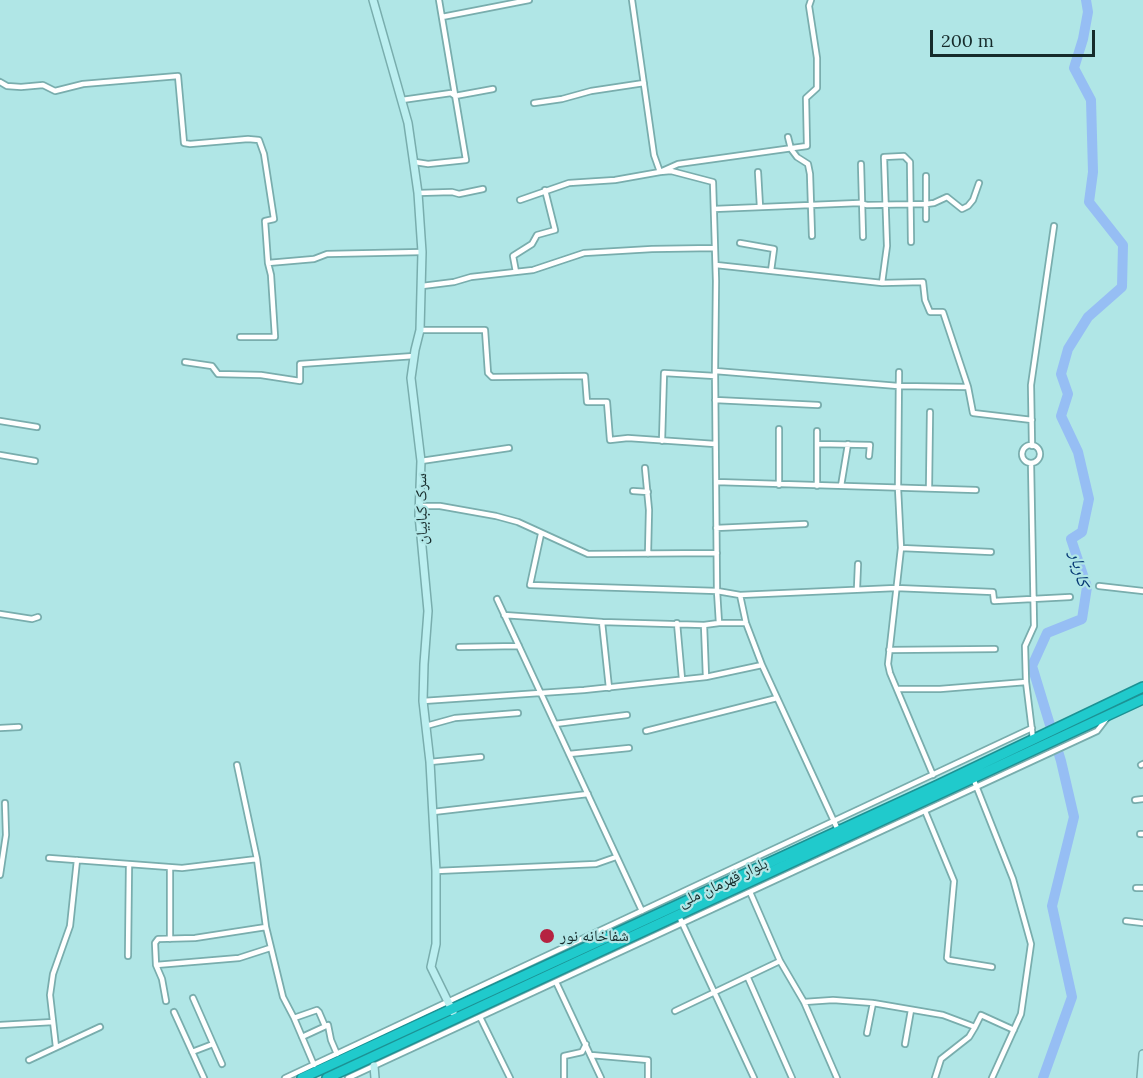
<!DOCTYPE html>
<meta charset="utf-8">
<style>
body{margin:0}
#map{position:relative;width:1143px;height:1078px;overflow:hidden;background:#b0e6e6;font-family:Lora,serif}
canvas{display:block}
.scale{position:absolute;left:930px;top:30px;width:165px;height:27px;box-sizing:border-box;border:3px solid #162b2b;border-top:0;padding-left:8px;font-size:18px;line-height:21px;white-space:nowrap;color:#162b2b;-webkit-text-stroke:4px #b0e6e6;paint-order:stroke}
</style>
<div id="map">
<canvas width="1143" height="1078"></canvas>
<div class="scale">200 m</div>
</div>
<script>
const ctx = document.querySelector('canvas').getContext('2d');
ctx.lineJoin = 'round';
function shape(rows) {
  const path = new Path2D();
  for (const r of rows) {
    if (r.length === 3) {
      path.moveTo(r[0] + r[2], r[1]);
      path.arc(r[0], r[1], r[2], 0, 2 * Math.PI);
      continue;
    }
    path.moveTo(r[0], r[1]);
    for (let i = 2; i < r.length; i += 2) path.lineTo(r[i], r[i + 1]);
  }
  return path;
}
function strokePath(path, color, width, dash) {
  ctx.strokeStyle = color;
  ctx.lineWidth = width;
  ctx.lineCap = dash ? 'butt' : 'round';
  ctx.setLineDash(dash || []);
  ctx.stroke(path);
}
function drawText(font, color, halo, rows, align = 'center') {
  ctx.font = font + ' Lora,"Noto Naskh Arabic",serif';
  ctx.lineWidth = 4.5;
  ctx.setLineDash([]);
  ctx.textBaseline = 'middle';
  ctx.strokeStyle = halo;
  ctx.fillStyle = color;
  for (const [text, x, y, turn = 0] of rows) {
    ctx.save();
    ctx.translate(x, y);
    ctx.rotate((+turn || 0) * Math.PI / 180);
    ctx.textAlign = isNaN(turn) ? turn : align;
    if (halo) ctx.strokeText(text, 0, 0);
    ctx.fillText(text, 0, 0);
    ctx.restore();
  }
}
const river = shape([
 [1043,1078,1072,997,1052,906,1074,817,1061,761,1032,666,1047,633,1082,619,1087,587,1071,539,1082,532,1089,499,1078,452,1061,416,1068,394,1061,374,1068,349,1088,317,1122,287,1123,245,1089,202,1093,172,1091,100,1074,68,1083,39,1088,12,1086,0]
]);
const street = shape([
 [632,0,654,155,660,172,671,171,713,182,716,281,715,371,717,591,719,623],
 [442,17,529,0],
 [0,82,7,86,21,87,43,85,55,91,83,84,178,76,184,143,190,144,248,139,259,140,264,154,274,219,265,221,268,263],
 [402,100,451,93,455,96,493,89],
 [534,103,562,99,591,91,644,83],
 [788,137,791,149,797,157,808,164,810,174,812,236],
 [415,162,428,164,466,160,439,0],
 [861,164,863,237],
 [758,172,760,207],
 [926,176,926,219],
 [418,193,452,192,459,194,483,189],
 [520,200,569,183,615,180,660,172,678,164,807,146,806,98,817,88,817,58,809,6,811,0],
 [714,209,859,203,867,205,926,204,934,203,947,197,962,209,968,206,973,200,979,183],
 [740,243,774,249,771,271],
 [716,265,882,283,923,282,925,300,930,312,943,312,968,387],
 [516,272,513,256,532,244,537,235,555,230,545,190],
 [882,283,887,246,884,157,904,156,910,162,911,242],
 [422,286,454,282,471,277,533,270,584,253,652,249,715,248],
 [420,330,485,330,488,373,492,377,585,376,587,402,607,402,610,440,628,438,715,444],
 [240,337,275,337,271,275,268,263,314,259,327,254,422,252],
 [185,362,212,366,218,374,261,375,300,381,300,364,414,356],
 [715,371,898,386,968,387,973,413,1032,420],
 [899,372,898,488,901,548,888,664,890,673,933,775],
 [715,400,818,405],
 [0,421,37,427],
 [662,441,664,373,715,376],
 [817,444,870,445,869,456],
 [1031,454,9],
 [1032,446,1031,385,1054,226],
 [0,455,35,461],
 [421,461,509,448],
 [1031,463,1034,626,1025,646,1026,682,1033,739],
 [645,468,649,510,648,554],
 [716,482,976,490],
 [779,485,779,429],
 [817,486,817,431],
 [841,486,848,444],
 [929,488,930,412],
 [633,491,648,492],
 [419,506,440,506,496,516,518,522,588,554,717,553],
 [716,528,805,524],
 [541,534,530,585,717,591,740,595,896,588,993,592,994,601,1070,597],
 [901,548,991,552],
 [1099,586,1143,591],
 [857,588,858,564],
 [740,595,746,623,762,665,838,830],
 [497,599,642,911],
 [0,614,32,619,38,617],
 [504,615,602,622,704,625,719,623,746,623],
 [602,622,609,688],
 [677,623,682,679],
 [704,625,706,677],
 [459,647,519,646],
 [889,650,995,649],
 [897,689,940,689,1026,682],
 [423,701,584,690,706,677,762,665],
 [555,724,627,715],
 [426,726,455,718,518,713],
 [0,728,19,727],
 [646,731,777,698],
 [569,754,629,748],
 [430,762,481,757],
 [237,765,257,859,266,927,283,997,294,1018,314,1065],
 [1141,765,1143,764],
 [973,778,1013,879,1031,944,1021,1014,992,1078],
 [1135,800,1143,799],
 [925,811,954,881,947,958,949,960,992,967],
 [433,812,588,794],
 [1140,834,1143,834],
 [49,858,182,868,257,859],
 [436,871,596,864,616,857],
 [0,875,6,835,5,803],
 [1136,888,1143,888],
 [750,892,780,961,804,1002,837,1078],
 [678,914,754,1078],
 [1126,921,1143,923],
 [170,939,170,868],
 [128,956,129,865],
 [156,965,239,958,270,948],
 [748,978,792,1078],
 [556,982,601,1078],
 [193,998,222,1064],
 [166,1001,162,979,156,965,155,943,158,939,195,938,266,927],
 [804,1002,833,1000,873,1003,943,1015,975,1027,981,1015,1014,1030],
 [675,1011,780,961],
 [174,1012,204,1078],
 [480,1017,510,1078],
 [294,1018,317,1010,319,1012,325,1026],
 [0,1025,53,1022],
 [867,1033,873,1003],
 [302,1037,328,1025,331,1040,337,1054],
 [905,1044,911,1010],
 [56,1047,50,995,53,974,70,926,77,860],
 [192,1052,213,1044],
 [591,1055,648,1060,648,1078],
 [29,1060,100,1027],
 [285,1078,1032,728],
 [348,1078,1097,731,1107,718],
 [564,1078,564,1056,582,1052,586,1044],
 [935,1078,941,1059,969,1037,975,1027]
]);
const secondary = shape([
 [373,0,408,123,418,193,422,252,420,330,415,350,411,378,421,461,419,515,428,611,424,664,423,701,430,762,436,871,436,944,431,967,453,1012],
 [374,1066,375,1078],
 [1141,1078,1143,1054]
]);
const highway = shape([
 [302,1078,938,785,1143,687],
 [327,1078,1143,699]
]);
const markers = [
 [547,936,8,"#b52341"]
];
const streetNames = [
 ["سرک کبابیان",422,509,-91],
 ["بلوار قهرمان ملی",723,883,-25]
];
const poiNames = [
 ["شفاخانه نور",560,936]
];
const waterNames = [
 ["کاربار",1079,569,76]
];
strokePath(river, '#96bef4', 10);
strokePath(street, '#79adad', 8);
strokePath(secondary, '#79adad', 10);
strokePath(highway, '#1c9294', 12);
strokePath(street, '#fff', 4.5);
strokePath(secondary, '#bceff0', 7);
strokePath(highway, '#20cacc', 9);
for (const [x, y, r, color] of markers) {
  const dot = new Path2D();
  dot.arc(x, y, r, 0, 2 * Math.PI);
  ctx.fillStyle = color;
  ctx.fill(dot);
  strokePath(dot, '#b0e6e6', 2);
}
drawText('16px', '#162b2b', '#b0e6e6', streetNames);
drawText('16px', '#162b2b', '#b0e6e6', poiNames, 'left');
drawText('italic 18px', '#073a75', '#b0e6e6', waterNames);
</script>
